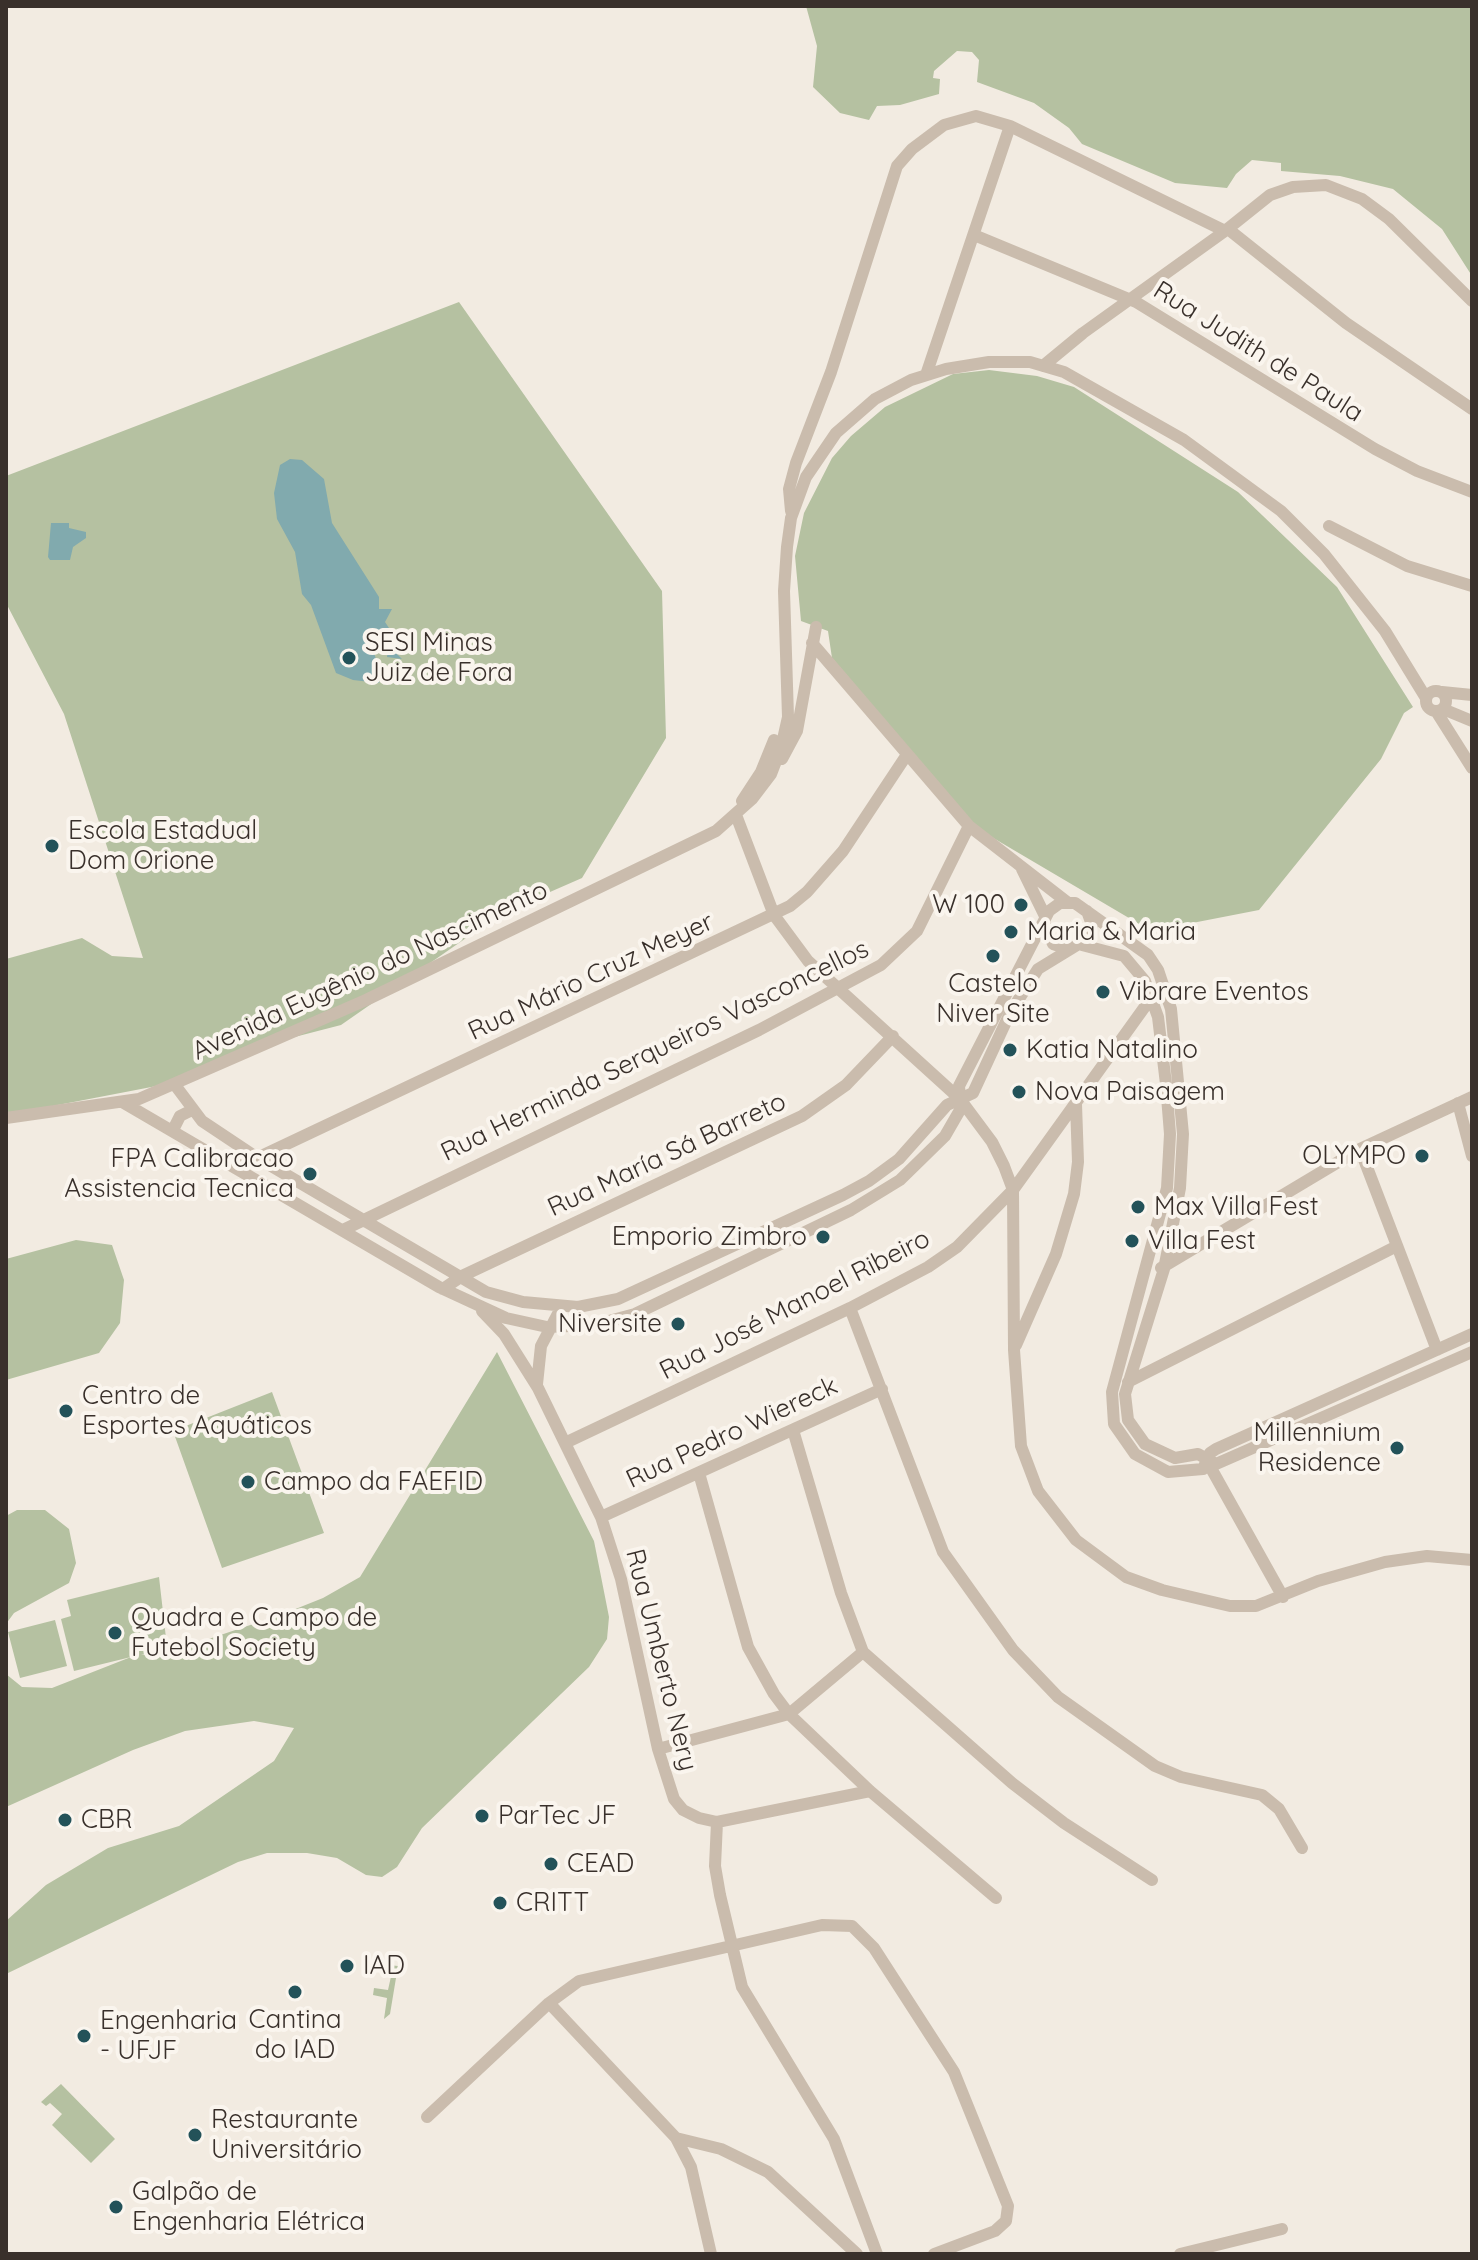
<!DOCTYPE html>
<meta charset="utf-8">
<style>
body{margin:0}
#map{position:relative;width:1478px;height:2260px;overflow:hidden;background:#f2ebe1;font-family:Quicksand,sans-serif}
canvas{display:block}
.frame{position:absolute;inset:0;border:8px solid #39302b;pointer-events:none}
</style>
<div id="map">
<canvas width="1478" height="2260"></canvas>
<div class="frame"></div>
</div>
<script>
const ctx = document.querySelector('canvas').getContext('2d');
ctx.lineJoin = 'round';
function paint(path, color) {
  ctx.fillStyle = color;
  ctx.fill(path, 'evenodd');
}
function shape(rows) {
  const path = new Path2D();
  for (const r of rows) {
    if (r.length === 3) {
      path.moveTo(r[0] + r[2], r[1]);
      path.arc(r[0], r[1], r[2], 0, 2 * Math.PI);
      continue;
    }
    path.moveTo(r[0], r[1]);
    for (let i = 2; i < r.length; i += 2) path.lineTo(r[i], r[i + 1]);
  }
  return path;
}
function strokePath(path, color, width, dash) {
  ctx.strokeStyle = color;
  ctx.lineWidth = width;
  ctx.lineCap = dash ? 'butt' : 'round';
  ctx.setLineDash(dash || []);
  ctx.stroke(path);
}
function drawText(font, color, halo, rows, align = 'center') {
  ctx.font = font + ' Quicksand,sans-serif';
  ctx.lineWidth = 8;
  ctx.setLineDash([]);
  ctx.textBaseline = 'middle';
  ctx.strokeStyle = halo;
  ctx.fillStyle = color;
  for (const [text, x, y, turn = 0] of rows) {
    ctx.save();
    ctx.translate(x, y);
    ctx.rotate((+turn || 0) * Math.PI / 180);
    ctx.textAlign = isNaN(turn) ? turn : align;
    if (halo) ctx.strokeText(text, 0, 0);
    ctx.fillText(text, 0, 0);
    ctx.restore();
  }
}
const green = shape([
 [806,6,1472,6,1472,276,1442,229,1393,189,1340,176,1281,171,1281,163,1252,160,1236,174,1227,188,1175,183,1082,144,1069,128,1034,103,977,82,979,60,972,52,957,51,934,71,933,78,940,79,939,94,900,105,877,106,869,120,840,113,813,87,817,46],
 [459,302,662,591,666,738,582,878,502,913,341,1025,252,1048,167,1084,6,1115,6,959,82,938,112,956,143,958,64,714,6,603,6,476],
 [989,370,1037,376,1074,387,1238,492,1337,587,1413,707,1404,713,1381,759,1259,910,1151,931,978,829,832,658,828,631,801,621,795,556,804,513,832,458,851,436,885,407,953,374],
 [76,1240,112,1245,124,1280,120,1323,99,1353,6,1380,6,1259],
 [497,1352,594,1541,609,1617,607,1639,589,1667,422,1828,397,1867,382,1877,366,1875,337,1858,307,1853,267,1853,238,1862,6,1974,6,1921,46,1885,108,1848,179,1826,274,1761,294,1728,254,1721,185,1731,133,1750,6,1807,6,1674,22,1687,52,1688,131,1657,74,1671,61,1619,71,1616,67,1600,159,1577,167,1647,141,1655,170,1652,283,1614,323,1598,360,1577],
 [272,1392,324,1533,222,1568,173,1431],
 [17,1510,45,1510,69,1529,76,1563,69,1583,14,1613,6,1624,6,1516],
 [55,1620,67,1666,20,1678,8,1632],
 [379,1964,398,1966,390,2014,384,2019,387,1998,373,1995,374,1988,388,1990,392,1972,378,1969],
 [61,2084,115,2139,91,2163,52,2125,62,2114,50,2103,46,2106,41,2102]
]);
const water = shape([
 [290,459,302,460,324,479,332,523,379,597,379,609,392,609,385,622,391,631,406,632,404,645,394,645,392,649,402,659,387,657,388,650,381,645,373,650,381,674,379,683,353,680,336,673,311,605,302,594,295,552,277,519,274,493,280,465],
 [51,523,69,523,69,528,86,532,86,538,73,547,70,560,50,560,48,557]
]);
const minor = shape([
 [1228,229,1346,323,1472,409],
 [974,235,1136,302,1375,449,1417,471,1472,492],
 [1043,366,1083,333,1225,231],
 [926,375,1010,126],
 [791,511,789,489,796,463,831,372,897,166,912,149,944,125,976,116,1010,126,1225,231,1270,195,1293,187,1326,185,1362,199,1389,219,1472,301],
 [1329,526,1407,566,1472,586],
 [812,643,969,826,1067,902],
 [1436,701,10],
 [1442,692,1472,695],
 [1443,709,1472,721],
 [1436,711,1472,768],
 [782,759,797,731,816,627],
 [742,801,761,772,774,740],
 [736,815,774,915,808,961,960,1099,992,1142,1004,1166,1013,1190,1014,1350,1021,1446,1038,1491,1076,1540,1126,1577,1162,1590,1230,1606,1256,1606,1318,1581,1385,1562,1427,1556,1472,1560],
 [1022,869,1045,916],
 [1044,923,1053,944,1068,949],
 [1082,945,1124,956,1145,981,1158,1017,1166,1084,1170,1134,1167,1188,1112,1392,1114,1424,1135,1454,1168,1472,1203,1469,1210,1453,1216,1449,1472,1334],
 [175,1085,202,1121,256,1157,486,1292,523,1302,578,1307,618,1299,843,1195,869,1181,899,1159,947,1105,960,1099,959,1086,1049,911,1060,903,1075,903,1148,955,1158,970,1171,1009,1183,1134,1180,1188,1164,1269,1125,1394,1128,1420,1145,1444,1175,1458,1198,1454,1216,1464,1472,1352],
 [124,1103,439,1287,506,1318,547,1327,594,1325,635,1314,851,1210,900,1180,945,1136,960,1110,960,1099,973,1093,1010,1013,1038,969,1087,939,1092,925,1087,911],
 [1458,1103,1472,1156],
 [6,1118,139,1099,366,1000,716,831,752,799,771,774,781,748,788,717,784,591,787,547,791,518,806,477,836,433,875,399,911,380,946,369,989,362,1030,362,1064,372,1184,440,1281,511,1324,554,1385,631,1426,698],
 [173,1130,180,1116,192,1110],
 [1360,1149,1437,1350],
 [236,1168,790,906,807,892,843,851,906,756],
 [343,1230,759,1030,881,965,917,931,969,826],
 [1161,1268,1360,1149,1472,1097],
 [443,1289,462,1276,802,1116,846,1085,893,1036],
 [850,1308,943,1552,1013,1650,1058,1697,1155,1766,1181,1777,1262,1795,1279,1809,1302,1848],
 [482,1311,504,1334,538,1388,601,1517,621,1579,658,1749,674,1799,683,1810,699,1818,717,1822,870,1791],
 [1016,1345,1056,1254,1074,1194,1078,1162,1076,1104],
 [1128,1382,1395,1247],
 [537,1384,541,1346,562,1306],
 [793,1430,841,1593,863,1652,1012,1783,1064,1823,1152,1880],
 [565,1443,850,1308,928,1267,957,1247,1013,1190,1154,994],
 [1207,1461,1283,1597],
 [699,1473,748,1647,774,1694,789,1714,870,1791,996,1898],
 [601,1517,882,1389],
 [658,1749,789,1714,863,1652],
 [717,1822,715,1866,720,1895,742,1987,834,2139,877,2254],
 [549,2003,676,2138,721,2149,768,2172,857,2254],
 [427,2117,549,2003,579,1981,822,1925,852,1926,874,1948,954,2072,1008,2206,1006,2221,995,2231,934,2254],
 [676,2138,691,2167,711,2254],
 [1180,2254,1282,2229]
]);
const markers = [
 [349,658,8,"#235259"],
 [52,846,8,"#235259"],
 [1021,905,8,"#235259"],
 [1011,932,8,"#235259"],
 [993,956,8,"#235259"],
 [1103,992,8,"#235259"],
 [1010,1050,8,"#235259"],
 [1019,1092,8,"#235259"],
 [1422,1156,8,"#235259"],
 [310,1174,8,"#235259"],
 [1138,1207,8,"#235259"],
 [823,1237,8,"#235259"],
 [1132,1241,8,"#235259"],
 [678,1324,8,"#235259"],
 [66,1411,8,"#235259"],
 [1397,1448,8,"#235259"],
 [248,1482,8,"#235259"],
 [115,1633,8,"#235259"],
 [482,1816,8,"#235259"],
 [65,1820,8,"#235259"],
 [551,1864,8,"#235259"],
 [500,1903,8,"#235259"],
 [347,1966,8,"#235259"],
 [295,1992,8,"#235259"],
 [84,2036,8,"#235259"],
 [195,2135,8,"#235259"],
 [116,2207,8,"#235259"]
];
const streetNames = [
 ["Rua Judith de Paula",1258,352,32],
 ["Avenida Eugênio do Nascimento",370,971,-25],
 ["Rua Mário Cruz Meyer",591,977,-25],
 ["Rua Herminda Serqueiros Vasconcellos",655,1051,-26],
 ["Rua María Sá Barreto",667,1155,-25],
 ["Rua José Manoel Ribeiro",795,1305,-27],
 ["Rua Pedro Wiereck",732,1433,-25],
 ["Rua Umberto Nery",661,1660,76]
];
const poiNames = [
 ["SESI Minas",365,643],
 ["Juiz de Fora",365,673],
 ["Escola Estadual",68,831],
 ["Dom Orione",68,861],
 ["W 100",1005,905,"right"],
 ["Maria & Maria",1027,932],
 ["Castelo",993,984,"center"],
 ["Niver Site",993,1014,"center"],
 ["Vibrare Eventos",1119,992],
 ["Katia Natalino",1026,1050],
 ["Nova Paisagem",1035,1092],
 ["OLYMPO",1406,1156,"right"],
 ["FPA Calibracao",294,1159,"right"],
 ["Assistencia Tecnica",294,1189,"right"],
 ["Max Villa Fest",1154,1207],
 ["Emporio Zimbro",807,1237,"right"],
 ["Villa Fest",1148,1241],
 ["Niversite",662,1324,"right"],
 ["Centro de",82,1396],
 ["Esportes Aquáticos",82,1426],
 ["Millennium",1381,1433,"right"],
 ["Residence",1381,1463,"right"],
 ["Campo da FAEFID",264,1482],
 ["Quadra e Campo de",131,1618],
 ["Futebol Society",131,1648],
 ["ParTec JF",498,1816],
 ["CBR",81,1820],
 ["CEAD",567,1864],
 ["CRITT",516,1903],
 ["IAD",363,1966],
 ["Cantina",295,2020,"center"],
 ["do IAD",295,2050,"center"],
 ["Engenharia",100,2021],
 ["- UFJF",100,2051],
 ["Restaurante",211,2120],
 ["Universitário",211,2150],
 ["Galpão de",132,2192],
 ["Engenharia Elétrica",132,2222]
];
paint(green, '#b5c1a1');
paint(water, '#81aaae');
strokePath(minor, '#cabcad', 12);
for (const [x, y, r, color] of markers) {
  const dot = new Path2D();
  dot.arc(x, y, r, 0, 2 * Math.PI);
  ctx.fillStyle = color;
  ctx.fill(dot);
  strokePath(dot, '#faf5ee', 3);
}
drawText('26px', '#39302b', '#faf5ee', streetNames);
drawText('26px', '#39302b', '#faf5ee', poiNames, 'left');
</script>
